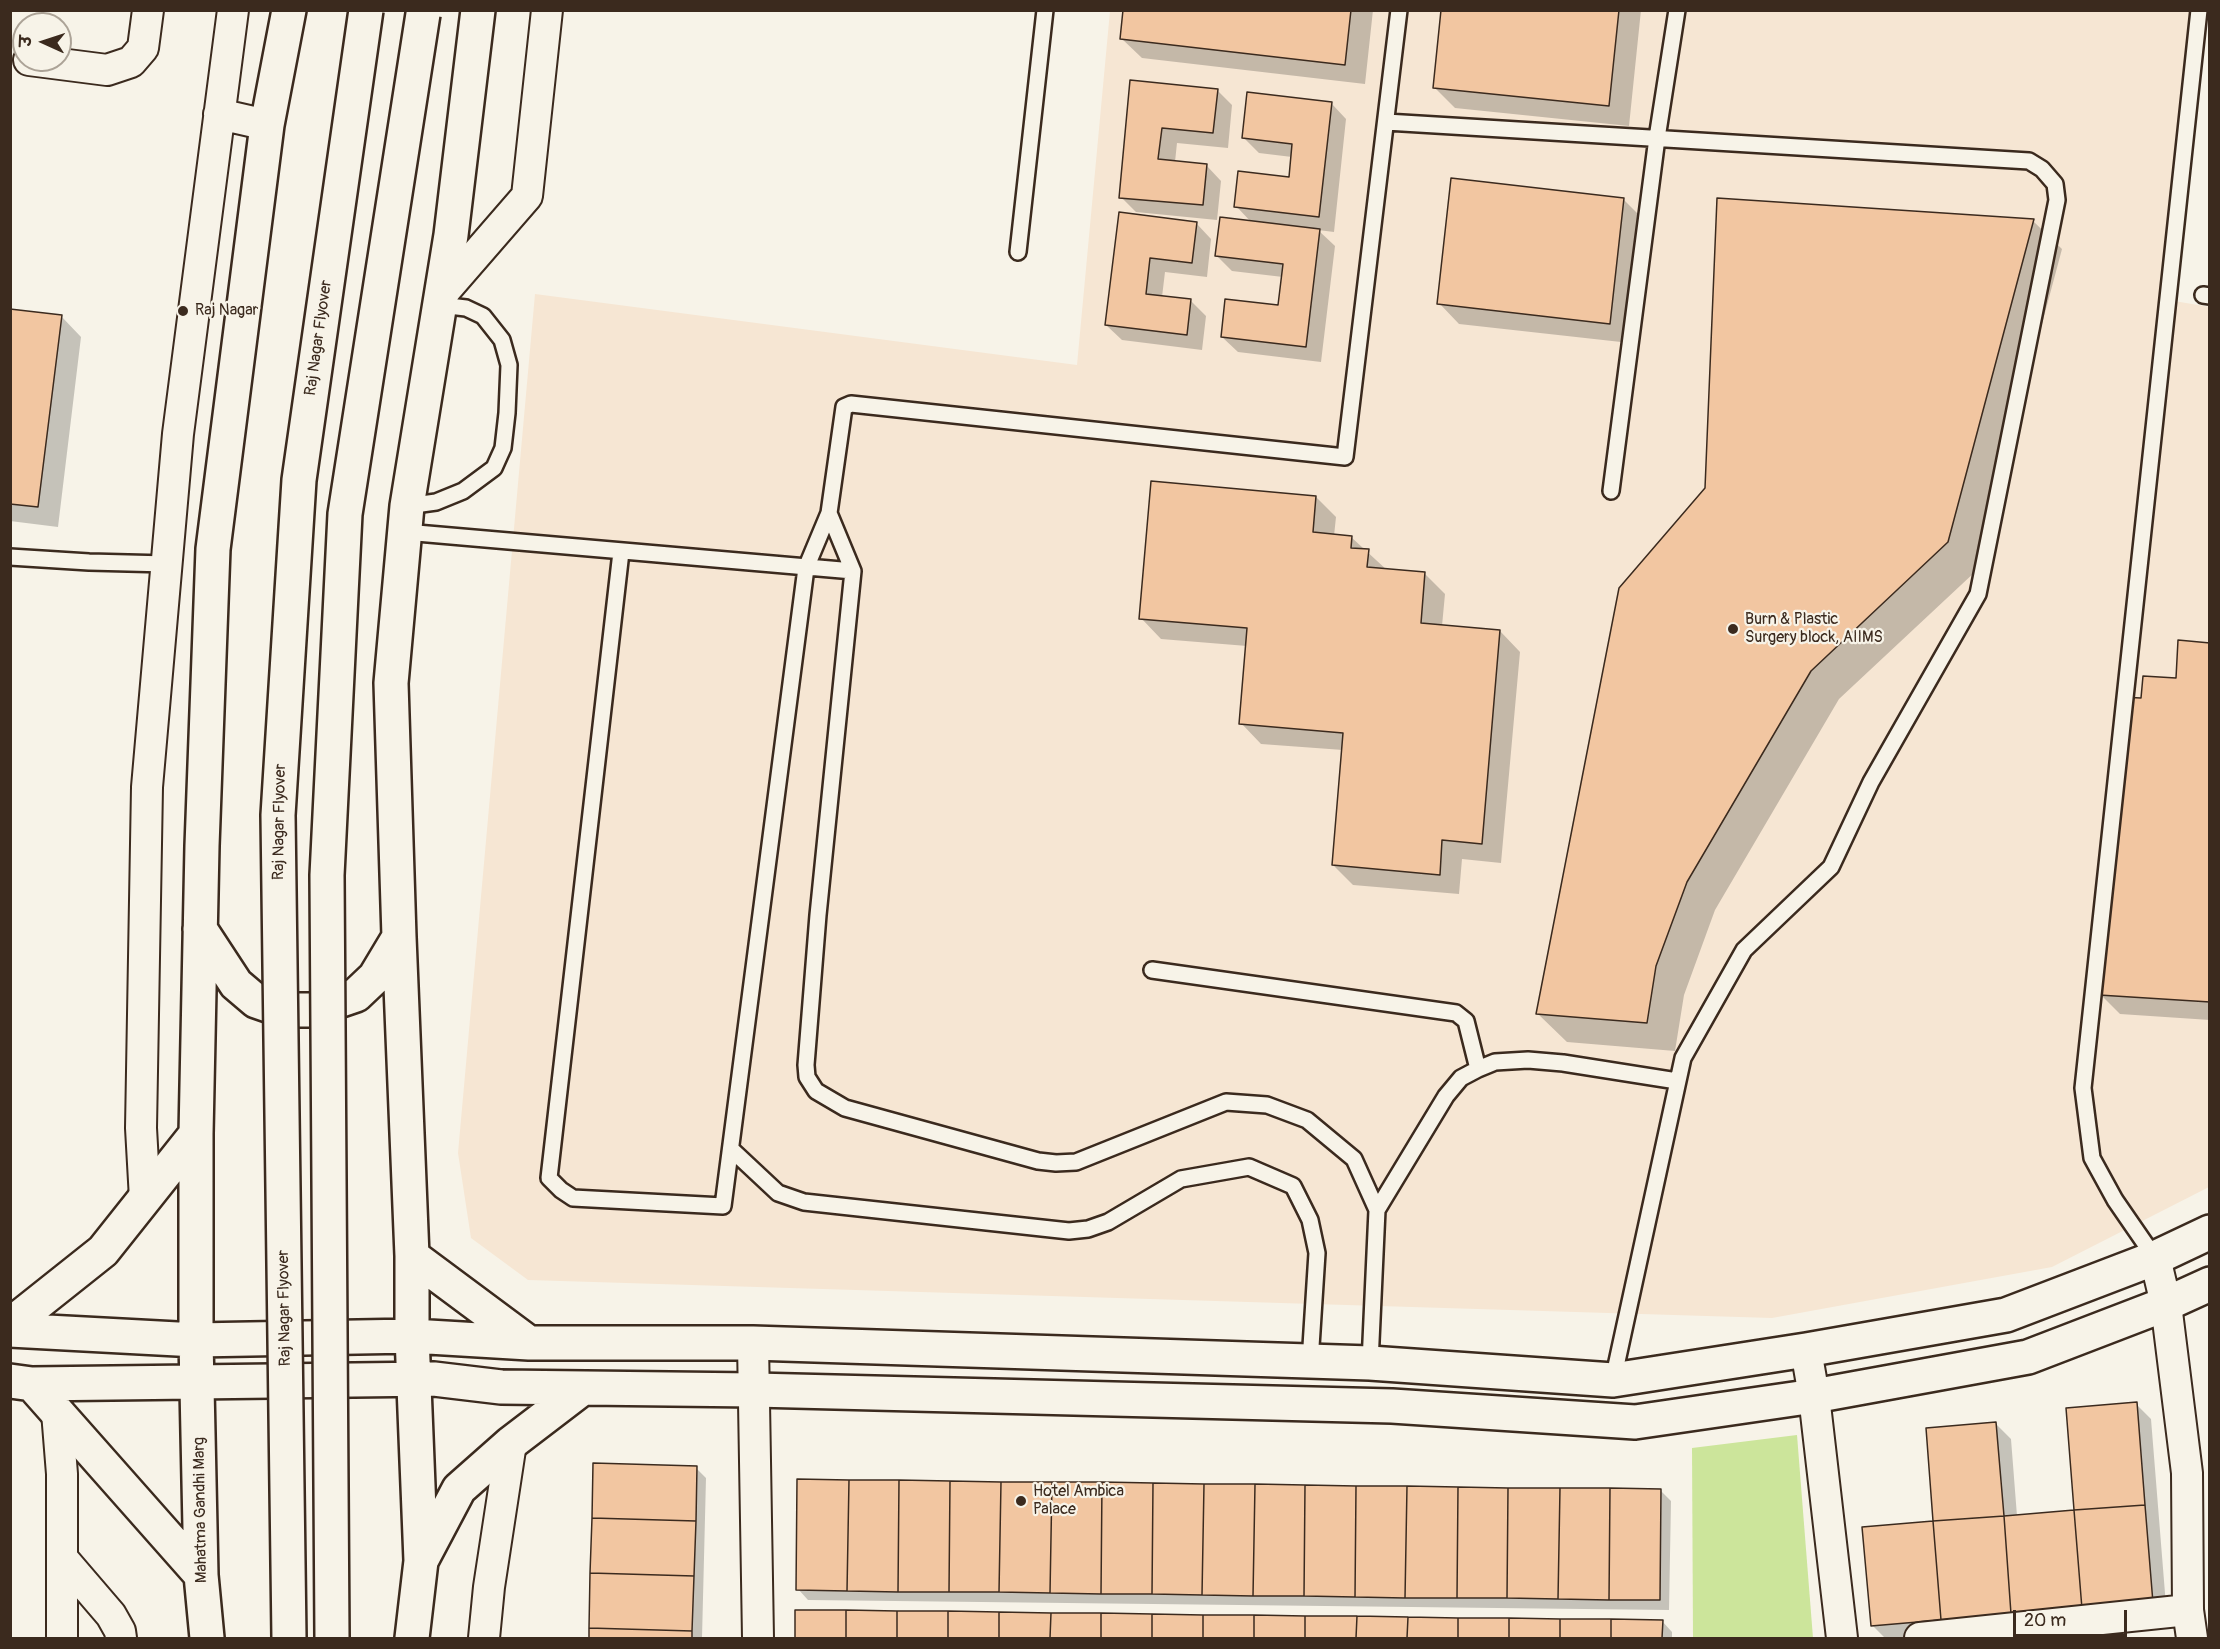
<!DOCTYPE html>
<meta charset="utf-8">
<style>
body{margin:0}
#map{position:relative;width:2220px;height:1649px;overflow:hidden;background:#f7f3e8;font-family:Pangolin,"Playpen Sans Deva",sans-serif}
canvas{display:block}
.frame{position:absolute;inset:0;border:12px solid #3b2a1e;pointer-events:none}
.north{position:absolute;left:12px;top:12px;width:60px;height:60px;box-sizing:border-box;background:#f7f3e8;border:2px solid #aca397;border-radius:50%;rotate:273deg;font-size:16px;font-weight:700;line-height:24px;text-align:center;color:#3b2a1e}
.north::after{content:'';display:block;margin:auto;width:21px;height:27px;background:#3b2a1e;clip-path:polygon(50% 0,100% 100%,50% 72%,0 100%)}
.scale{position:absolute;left:2013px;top:1610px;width:114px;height:27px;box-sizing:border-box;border:3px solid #3b2a1e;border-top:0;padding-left:8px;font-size:18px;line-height:21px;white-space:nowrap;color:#3b2a1e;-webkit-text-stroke:4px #f7f3e8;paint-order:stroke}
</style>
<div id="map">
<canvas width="2220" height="1649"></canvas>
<div class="frame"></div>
<div class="north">उ</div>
<div class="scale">20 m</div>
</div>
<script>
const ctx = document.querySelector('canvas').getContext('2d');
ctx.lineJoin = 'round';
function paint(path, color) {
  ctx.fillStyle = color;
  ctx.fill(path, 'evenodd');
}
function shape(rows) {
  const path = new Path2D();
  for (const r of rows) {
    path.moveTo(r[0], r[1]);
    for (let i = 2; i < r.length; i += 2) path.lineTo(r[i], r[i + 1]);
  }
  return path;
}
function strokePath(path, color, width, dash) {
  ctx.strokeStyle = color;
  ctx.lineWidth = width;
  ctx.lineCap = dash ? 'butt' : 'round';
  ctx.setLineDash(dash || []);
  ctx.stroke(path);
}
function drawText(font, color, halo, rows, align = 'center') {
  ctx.font = font + ' Pangolin,sans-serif';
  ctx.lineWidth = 4.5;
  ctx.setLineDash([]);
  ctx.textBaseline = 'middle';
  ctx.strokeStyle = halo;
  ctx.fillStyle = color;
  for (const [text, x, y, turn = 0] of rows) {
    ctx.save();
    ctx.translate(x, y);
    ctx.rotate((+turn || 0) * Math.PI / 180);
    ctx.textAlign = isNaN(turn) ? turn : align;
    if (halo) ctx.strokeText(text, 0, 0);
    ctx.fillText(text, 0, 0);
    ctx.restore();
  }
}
const built = shape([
 [1110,11,2192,11,2174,301,2210,307,2209,1187,2052,1267,1772,1318,528,1280,471,1238,458,1153,535,294,1077,365]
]);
const green = shape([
 [1797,1435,1813,1638,1693,1638,1692,1448]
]);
const shadow = shape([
 [1125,10,1373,10,1365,84,1142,58,1121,38],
 [1443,10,1641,10,1629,126,1455,108,1435,88],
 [1132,82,1217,90,1232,105,1228,148,1177,143,1175,162,1206,165,1221,181,1217,220,1136,212,1121,197],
 [1331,103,1346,119,1334,232,1318,230,1335,246,1321,362,1238,352,1222,337,1280,306,1283,277,1232,271,1217,256,1252,223,1236,206,1290,179,1292,157,1259,153,1244,138],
 [1623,199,1644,220,1630,343,1459,324,1439,303],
 [1120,214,1196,223,1211,239,1207,277,1165,272,1162,297,1191,301,1206,316,1202,350,1122,340,1106,325],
 [2033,221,2062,249,1976,571,1839,699,1715,910,1684,995,1675,1051,1567,1042,1538,1014,1706,489],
 [10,310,61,316,81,337,58,527,10,521],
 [1316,497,1336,517,1334,536,1351,537,1388,571,1424,573,1445,594,1442,626,1500,631,1520,652,1501,863,1462,859,1459,894,1353,885,1333,865,1343,750,1261,744,1241,723,1247,646,1161,639,1141,618],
 [2210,644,2210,1020,2120,1014,2100,994,2142,700,2177,680],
 [2136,1404,2151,1419,2167,1618,1912,1638,1885,1638,1872,1625,1996,1424,2011,1439,2017,1516,2076,1511],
 [595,1465,696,1468,706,1478,702,1638,590,1638],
 [1661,1491,1671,1501,1669,1610,808,1600,798,1589],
 [797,1611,1662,1621,1672,1632,1672,1638,796,1638]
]);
const building = shape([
 [1123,10,1351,10,1345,65,1120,39,1123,10],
 [1441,10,1619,10,1609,106,1433,88,1441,10],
 [1130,80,1218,89,1213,133,1162,128,1158,159,1207,164,1203,205,1119,198,1130,80],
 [1247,92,1332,102,1319,217,1234,207,1238,171,1289,177,1292,144,1242,138,1247,92],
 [1451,178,1624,198,1610,324,1437,304,1451,178],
 [1717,198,2034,219,1948,542,1811,671,1687,882,1656,966,1647,1023,1536,1014,1619,588,1705,488,1717,198],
 [1119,212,1197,222,1192,263,1150,258,1146,294,1191,299,1187,335,1105,325,1119,212],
 [1220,217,1320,229,1306,347,1221,337,1225,299,1278,305,1283,264,1215,256,1220,217],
 [10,309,62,315,38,507,10,504,10,309],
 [1151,481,1316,496,1313,532,1352,536,1351,548,1369,549,1367,567,1425,572,1421,623,1500,630,1482,844,1442,840,1440,875,1332,865,1343,733,1239,724,1247,628,1139,619,1151,481],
 [2178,640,2210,643,2210,1002,2099,995,2120,697,2141,698,2143,676,2176,678,2178,640],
 [2137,1402,2145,1505,2074,1510,2066,1408,2137,1402],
 [1996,1422,2004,1516,1933,1521,1926,1428,1996,1422],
 [593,1463,697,1466,696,1521,592,1518,593,1463],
 [797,1479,849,1480,847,1591,796,1590,797,1479],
 [849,1480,899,1480,898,1592,847,1591,849,1480],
 [899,1480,950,1481,949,1592,898,1592,899,1480],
 [950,1481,1001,1482,999,1592,949,1592,950,1481],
 [1001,1482,1052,1482,1050,1593,999,1592,1001,1482],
 [1052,1482,1102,1482,1101,1594,1050,1593,1052,1482],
 [1102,1482,1153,1483,1152,1594,1101,1594,1102,1482],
 [1153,1483,1204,1484,1202,1595,1152,1594,1153,1483],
 [1204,1484,1255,1484,1253,1596,1202,1595,1204,1484],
 [1255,1484,1305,1485,1304,1596,1253,1596,1255,1484],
 [1305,1485,1356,1486,1355,1597,1304,1596,1305,1485],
 [1356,1486,1407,1486,1405,1598,1355,1597,1356,1486],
 [1407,1486,1458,1487,1457,1598,1405,1598,1407,1486],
 [1458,1487,1508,1488,1507,1598,1457,1598,1458,1487],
 [1508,1488,1560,1488,1558,1599,1507,1598,1508,1488],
 [1560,1488,1610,1488,1609,1600,1558,1599,1560,1488],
 [1610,1488,1661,1489,1660,1600,1609,1600,1610,1488],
 [2145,1505,2153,1603,2082,1609,2074,1510,2145,1505],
 [2074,1510,2082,1609,2011,1614,2004,1516,2074,1510],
 [2004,1516,2011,1614,1941,1620,1933,1521,2004,1516],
 [592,1518,696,1521,694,1576,590,1573,592,1518],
 [1933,1521,1941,1620,1871,1626,1862,1527,1933,1521],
 [590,1573,694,1576,692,1631,589,1628,590,1573],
 [795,1610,846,1610,846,1638,795,1638,795,1610],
 [846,1610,897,1611,897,1638,846,1638,846,1610],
 [897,1611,948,1611,948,1638,897,1638,897,1611],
 [948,1611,999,1612,999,1638,948,1638,948,1611],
 [999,1612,1051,1613,1050,1638,999,1638,999,1612],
 [1051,1613,1101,1613,1101,1638,1050,1638,1051,1613],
 [1101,1613,1152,1614,1152,1638,1101,1638,1101,1613],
 [1152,1614,1203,1615,1203,1638,1152,1638,1152,1614],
 [1203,1615,1254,1615,1254,1638,1203,1638,1203,1615],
 [1254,1615,1305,1616,1305,1638,1254,1638,1254,1615],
 [1305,1616,1357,1616,1356,1638,1305,1638,1305,1616],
 [1357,1616,1408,1617,1407,1638,1356,1638,1357,1616],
 [1408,1617,1458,1618,1458,1638,1407,1638,1408,1617],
 [1458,1618,1509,1618,1509,1638,1458,1638,1458,1618],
 [1509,1618,1560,1619,1560,1638,1509,1638,1509,1618],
 [1560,1619,1611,1619,1611,1638,1560,1638,1560,1619],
 [1611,1619,1663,1620,1662,1638,1611,1638,1611,1619],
 [589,1628,692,1631,692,1638,589,1638,589,1628]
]);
const lane = shape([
 [1386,122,2029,161,2042,169,2055,184,2057,200,1978,594,1871,782,1831,867,1744,950,1683,1058,1613,1380],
 [1018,252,1045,10],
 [2203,295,2210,296],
 [1611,491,1657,138,1677,10],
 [407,506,436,502,463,491,494,468,503,448,507,413,509,365,502,340,483,316,466,308,440,305],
 [829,513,853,571,818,915,806,1065,807,1077,816,1091,845,1108,1038,1161,1056,1163,1076,1162,1226,1102,1267,1105,1307,1120,1354,1159,1377,1210,1370,1363],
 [405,532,853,571],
 [621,552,549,1178,561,1190,573,1198,723,1206,806,568,829,513,844,407,851,404,1345,457,1399,10],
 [10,557,89,562,167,564],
 [1152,970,1456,1013,1466,1021,1478,1069],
 [731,1149,778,1193,804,1202,1069,1231,1088,1229,1108,1222,1181,1179,1249,1167,1293,1186,1310,1220,1317,1253,1310,1362],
 [1377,1210,1446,1096,1461,1078,1478,1069,1495,1062,1528,1060,1563,1063,1677,1081],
 [2155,1258,2115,1200,2092,1158,2083,1088,2199,10]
]);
const street = shape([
 [29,60,107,70,131,62,143,48,148,10],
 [219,114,267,125],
 [442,294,527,196,547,10],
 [145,1199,141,1128,147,787,178,434,233,10],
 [2155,1258,2166,1304,2187,1473,2188,1610,2192,1638],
 [753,1343,758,1638],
 [1806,1350,1814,1396,1842,1638],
 [57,1412,62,1474,62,1638],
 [63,1559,111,1615,120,1631,121,1638],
 [484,1638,489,1587,511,1443],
 [1920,1638,2188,1610]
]);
const secondary = shape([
 [200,929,236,984,256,1001,282,1010,312,1010,356,995,375,977,399,937],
 [412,1256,529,1343],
 [10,1325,103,1251,196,1134],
 [10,1330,196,1340,412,1336,529,1343,753,1343,1370,1363,1613,1380,1806,1350,2006,1315,2155,1258,2210,1232],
 [10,1381,32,1384,434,1379,501,1387,755,1390,1392,1406,1635,1422,1814,1396,2028,1357,2166,1304,2210,1284],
 [32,1384,201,1575],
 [422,1559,459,1489,511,1443,583,1388],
 [207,1638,201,1575,196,1340,196,1134,202,846,213,549,267,125,289,10],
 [412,1638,421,1561,412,1336,412,1256,399,937,391,683,407,506,451,235,478,10]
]);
const primaryBridge = shape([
 [289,1638,278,815,299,480,366,10],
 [332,1638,327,875,345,514,423,14]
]);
const markers = [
 [183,311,6,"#3b2a1e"],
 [1733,629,6,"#3b2a1e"],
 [1021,1501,6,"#3b2a1e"]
];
const poiNames = [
 ["Raj Nagar",195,311],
 ["Burn & Plastic",1745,620],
 ["Surgery block, AIIMS",1745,638],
 ["Hotel Ambica",1033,1492],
 ["Palace",1033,1510]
];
const streetNames = [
 ["Raj Nagar Flyover",319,338,-82],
 ["Raj Nagar Flyover",280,822,-89],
 ["Raj Nagar Flyover",285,1308,-91],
 ["Mahatma Gandhi Marg",201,1510,-91]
];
paint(built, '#f6e6d3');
paint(green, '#cce59b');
paint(shadow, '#0003');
paint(building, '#f2c6a1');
strokePath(building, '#3b2a1e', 1.5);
strokePath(lane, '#3b2a1e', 20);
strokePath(street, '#3b2a1e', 34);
strokePath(secondary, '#3b2a1e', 38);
strokePath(lane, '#f7f3e8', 15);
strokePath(street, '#f7f3e8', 30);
strokePath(secondary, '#f7f3e8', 33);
strokePath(primaryBridge, '#3b2a1e', 38, []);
strokePath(primaryBridge, '#f7f3e8', 33);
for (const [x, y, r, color] of markers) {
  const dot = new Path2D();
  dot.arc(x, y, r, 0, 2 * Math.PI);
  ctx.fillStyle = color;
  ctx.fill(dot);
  strokePath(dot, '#f7f3e8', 2);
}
drawText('16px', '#3b2a1e', '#f7f3e8', poiNames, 'left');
drawText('16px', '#3b2a1e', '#f7f3e8', streetNames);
</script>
